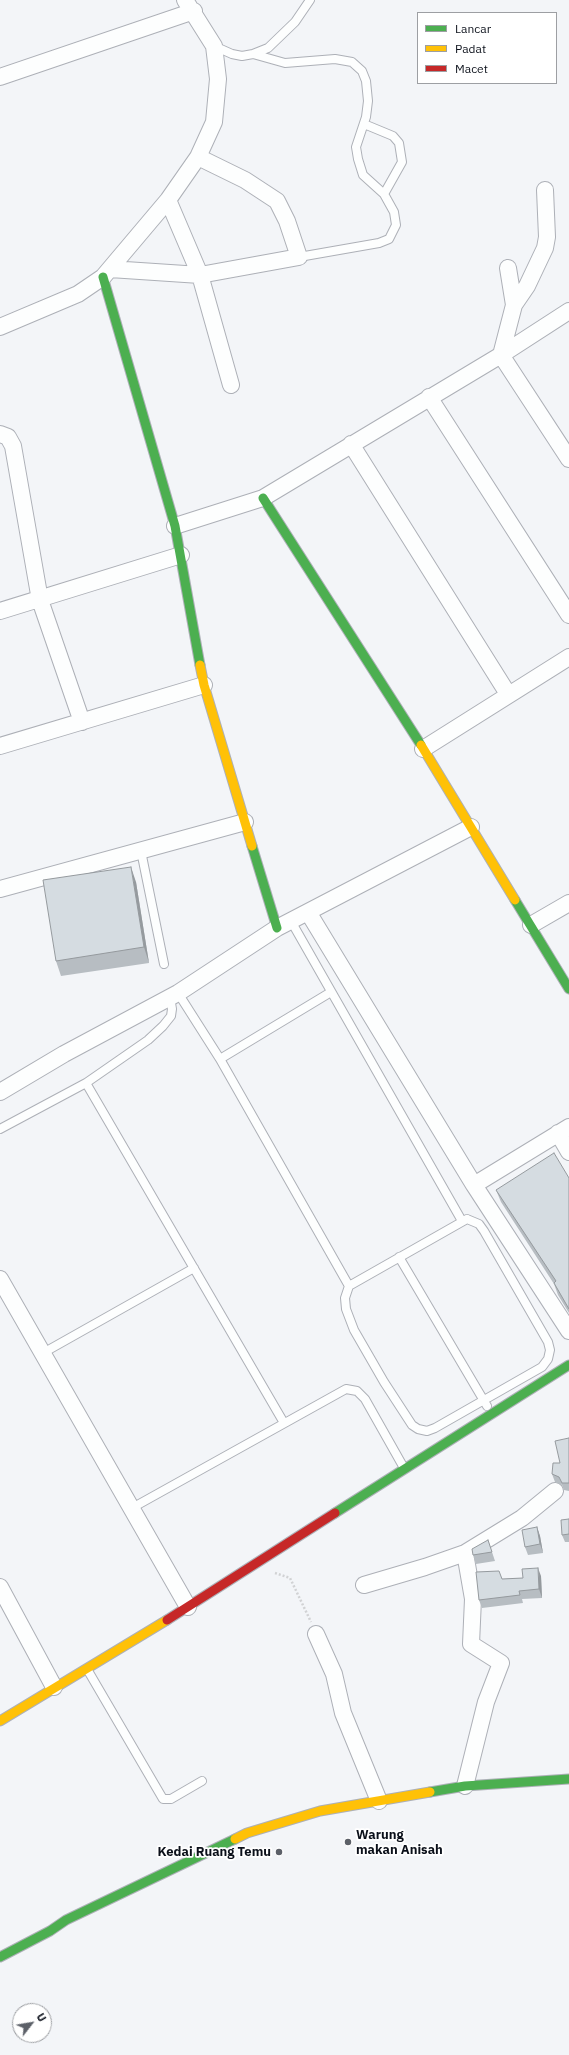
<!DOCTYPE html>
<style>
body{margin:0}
#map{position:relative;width:569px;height:2055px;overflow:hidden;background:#f3f5f8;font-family:"IBM Plex Sans",sans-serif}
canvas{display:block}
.legend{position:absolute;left:417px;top:12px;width:140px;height:72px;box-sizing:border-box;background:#fff;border:1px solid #9d9fa3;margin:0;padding:5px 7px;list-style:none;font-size:12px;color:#0b101a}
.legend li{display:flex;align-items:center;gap:8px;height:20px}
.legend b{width:20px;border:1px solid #9d9fa3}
.north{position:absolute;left:12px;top:2003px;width:40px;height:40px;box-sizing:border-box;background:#fff;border:1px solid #9d9fa3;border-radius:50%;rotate:59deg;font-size:11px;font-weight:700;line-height:16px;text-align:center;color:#0b101a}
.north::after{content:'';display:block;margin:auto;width:14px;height:18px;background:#5c6068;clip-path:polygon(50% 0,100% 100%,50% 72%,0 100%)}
</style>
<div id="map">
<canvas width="569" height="2055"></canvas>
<ul class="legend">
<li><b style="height:5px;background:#4caf50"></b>Lancar</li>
<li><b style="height:5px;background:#ffc107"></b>Padat</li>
<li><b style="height:5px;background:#c62828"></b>Macet</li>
</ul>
<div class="north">U</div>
</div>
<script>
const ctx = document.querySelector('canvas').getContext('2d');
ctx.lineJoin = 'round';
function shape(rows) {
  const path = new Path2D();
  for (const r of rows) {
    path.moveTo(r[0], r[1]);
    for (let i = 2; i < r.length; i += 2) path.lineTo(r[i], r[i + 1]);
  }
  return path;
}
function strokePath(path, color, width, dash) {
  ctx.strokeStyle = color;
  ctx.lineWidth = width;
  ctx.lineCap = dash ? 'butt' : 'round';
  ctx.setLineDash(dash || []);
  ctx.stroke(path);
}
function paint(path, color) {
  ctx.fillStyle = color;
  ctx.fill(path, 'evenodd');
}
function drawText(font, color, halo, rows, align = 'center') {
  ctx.font = font + ' "IBM Plex Sans",sans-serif';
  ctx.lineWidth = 3.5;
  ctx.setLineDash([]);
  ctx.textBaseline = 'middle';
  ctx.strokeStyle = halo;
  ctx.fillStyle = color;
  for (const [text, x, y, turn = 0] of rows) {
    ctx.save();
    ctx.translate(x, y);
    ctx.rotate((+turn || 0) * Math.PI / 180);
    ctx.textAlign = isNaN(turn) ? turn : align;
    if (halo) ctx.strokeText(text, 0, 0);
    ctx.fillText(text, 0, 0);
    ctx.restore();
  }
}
const path = shape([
 [275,1573,290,1578,311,1622]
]);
const lane = shape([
 [214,46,232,54,242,56,253,54,268,48,295,22,310,0],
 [253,54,285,63,335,59,352,62,362,71,366,81,368,101,366,117,356,147,358,159,363,175,384,194,394,212,396,225,389,239,379,243,299,257],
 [364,124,393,136,399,143,402,162,384,194],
 [141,851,164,964],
 [291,921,462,1221],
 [178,993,220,1059,349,1286],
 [220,1059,331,992],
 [86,1083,284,1423],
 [0,1129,86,1083,148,1040,163,1026,171,1016,172,1009,170,997],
 [467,1219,479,1224,484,1231,548,1342,550,1350,548,1359,542,1367,435,1428,427,1431,418,1429,412,1425,384,1382,354,1330,346,1309,345,1298,349,1286,467,1219],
 [399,1257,487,1406],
 [43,1353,194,1268],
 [132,1508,346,1389,357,1391,365,1399,404,1468],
 [87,1669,163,1799,171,1799,202,1781]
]);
const street = shape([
 [0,77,194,11],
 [168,200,200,275,299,257,287,221,277,201,245,180,198,157],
 [508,268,514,305,501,355,569,459],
 [110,269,200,275,231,385],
 [514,305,527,286,545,248,547,237,545,190],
 [0,327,78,294,103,277,168,200,198,157,214,122,218,79,214,46,185,0],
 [429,397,569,615],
 [0,434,8,437,13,446,40,600,82,722],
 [351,444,508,694],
 [175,526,263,498,501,355,569,311],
 [0,611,181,555],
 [0,746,204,685],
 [423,749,569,657],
 [0,889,245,822],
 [308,912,474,1185,569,1331],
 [531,925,569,903],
 [0,1092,64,1054,178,993,277,928,471,827],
 [558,1133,569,1152],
 [474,1185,569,1127],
 [0,1279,188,1607],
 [465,1553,522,1518,555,1491],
 [364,1585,425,1567,465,1553,473,1599,471,1644,501,1663,486,1702,465,1786],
 [0,1587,54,1687],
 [316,1634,334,1674,343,1713,379,1801]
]);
const fast = shape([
 [103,277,175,526,200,665],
 [263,498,421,745],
 [252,846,277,928],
 [515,900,569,989],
 [335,1513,569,1365],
 [430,1792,465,1786,569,1779],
 [0,1957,50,1931,66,1920,235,1839]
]);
const slow = shape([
 [200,665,204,685,252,846],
 [421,745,515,900],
 [0,1721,167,1620],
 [235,1839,247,1833,320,1811,430,1792]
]);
const jam = shape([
 [167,1620,335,1513]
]);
const wall = shape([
 [136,882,149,963,61,976,56,961],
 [569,1178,569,1313,558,1295,554,1284,501,1202,496,1190],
 [569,1438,569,1491,564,1490,562,1485,555,1482,552,1474,560,1463],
 [569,1519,569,1542,565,1542,562,1535],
 [537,1527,540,1536,543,1553,528,1555,525,1547],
 [488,1540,495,1561,476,1564,473,1555],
 [541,1576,542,1598,522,1599,523,1603,482,1608,479,1600,502,1579,523,1578]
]);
const shadedWall = shape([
 [131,867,136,882,149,963,144,947],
 [537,1527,540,1536,543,1553,540,1544],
 [538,1568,541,1576,542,1598,539,1589]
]);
const building = shape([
 [131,867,144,947,56,961,43,880,131,867],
 [554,1153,569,1178,569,1309,554,1283,556,1281,496,1190,554,1153],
 [569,1438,569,1483,562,1483,559,1477,552,1474,553,1463,560,1463,555,1441,569,1438],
 [569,1519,569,1534,562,1535,561,1520,569,1519],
 [537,1527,540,1544,525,1547,522,1530,537,1527],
 [488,1540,492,1552,473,1555,472,1549,488,1540],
 [538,1568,539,1589,519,1591,520,1595,479,1600,476,1572,499,1571,502,1579,523,1578,522,1569,538,1568]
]);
const markers = [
 [348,1842,4,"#5c6068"],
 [279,1852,4,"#5c6068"]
];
const poiNames = [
 ["Warung",356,1835],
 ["makan Anisah",356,1850],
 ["Kedai Ruang Temu",271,1852,"right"]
];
strokePath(lane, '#adb0b7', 10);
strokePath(street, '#adb0b7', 18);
strokePath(fast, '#adb0b7', 11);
strokePath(slow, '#adb0b7', 11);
strokePath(jam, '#adb0b7', 11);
strokePath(path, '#d1d2d4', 2.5, [2, 2]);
strokePath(lane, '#fdfefe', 8);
strokePath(street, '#fdfefe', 16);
strokePath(fast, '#4caf50', 9);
strokePath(slow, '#ffc107', 9);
strokePath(jam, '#c62828', 9);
paint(wall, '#b7bdc2');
paint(shadedWall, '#959a9e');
paint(building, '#d5dce1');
strokePath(building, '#959a9e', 1);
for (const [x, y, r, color] of markers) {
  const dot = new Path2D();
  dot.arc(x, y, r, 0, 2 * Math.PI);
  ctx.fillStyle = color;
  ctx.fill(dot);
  strokePath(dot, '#fff', 1.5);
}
drawText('bold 13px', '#0b101a', '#fff', poiNames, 'left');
</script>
